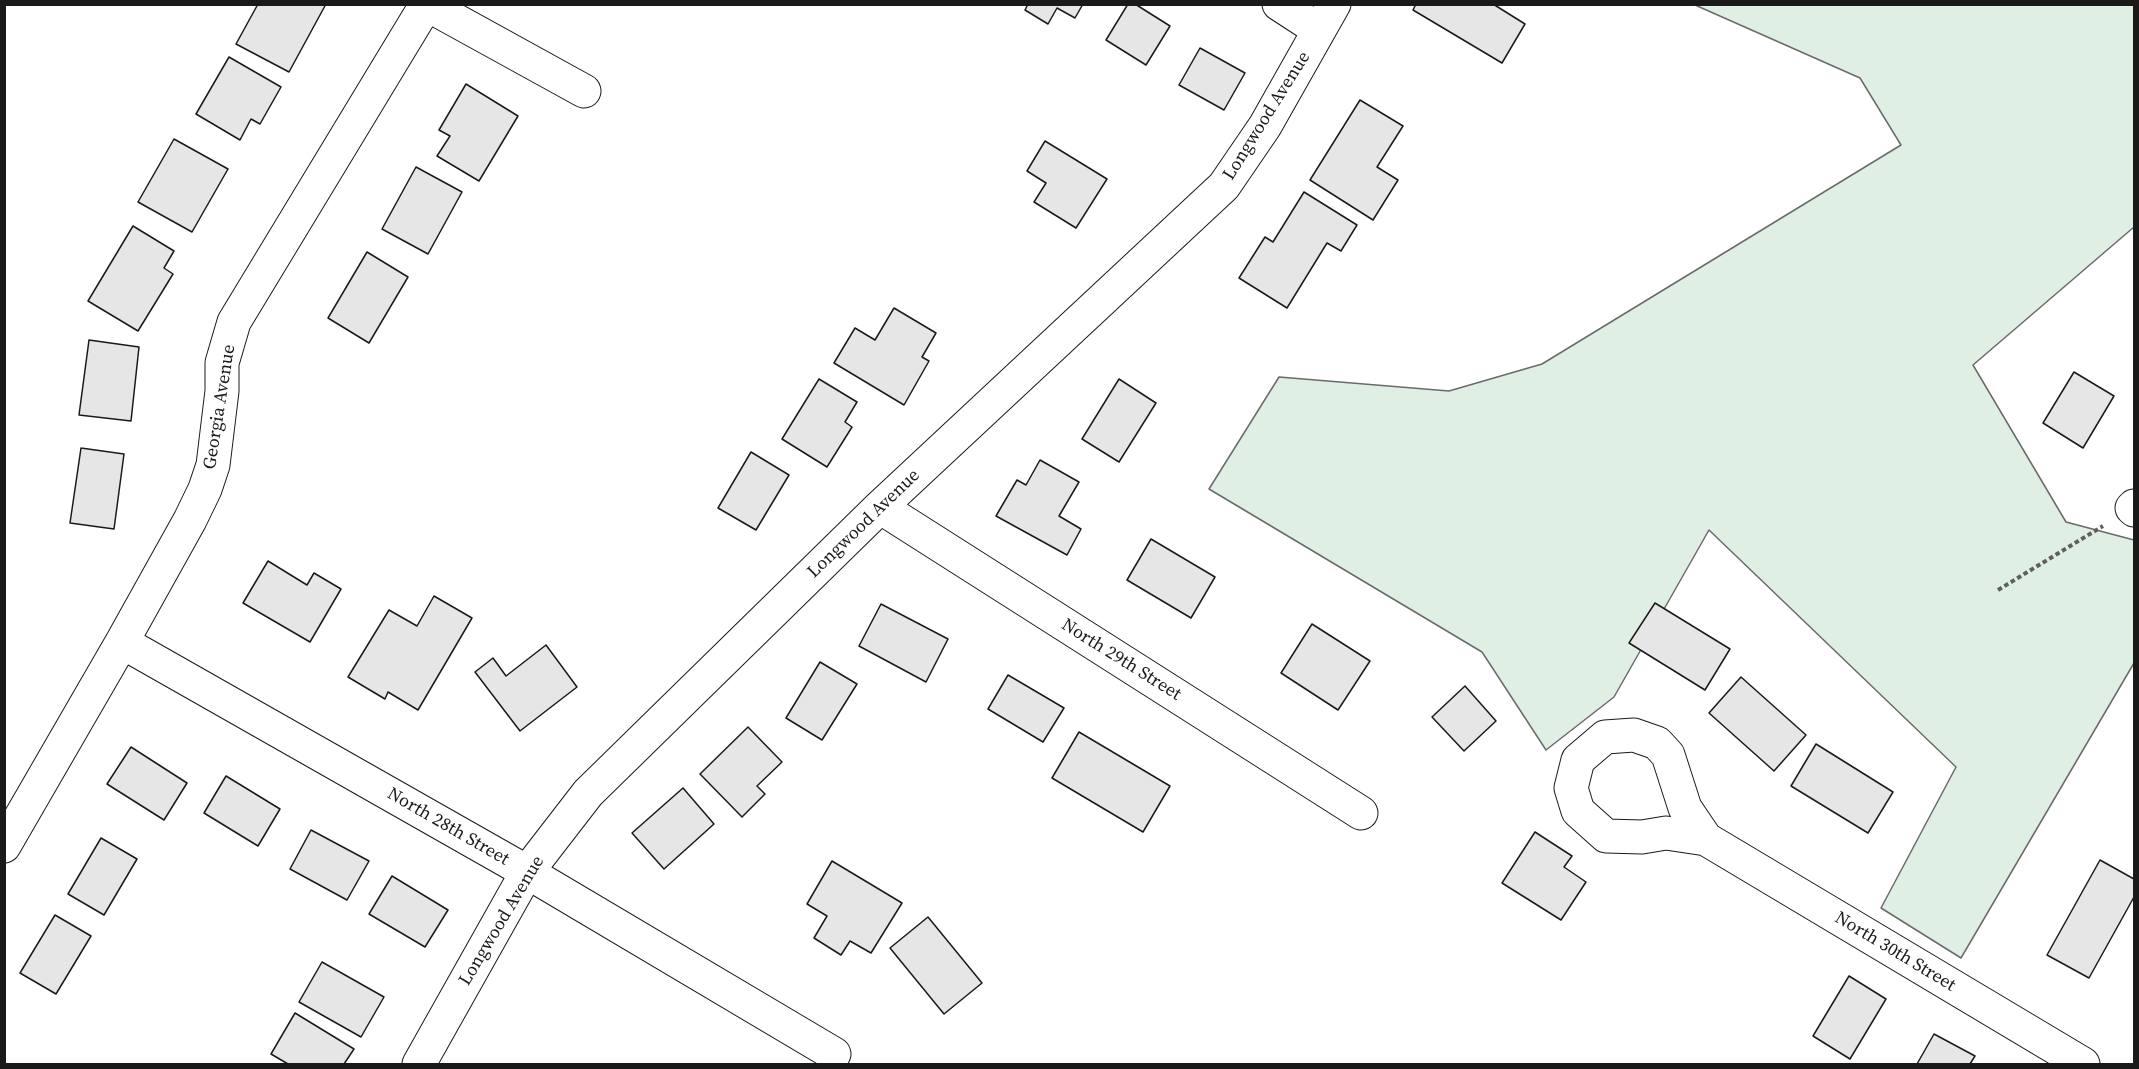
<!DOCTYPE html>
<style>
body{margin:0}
#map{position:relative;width:2139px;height:1069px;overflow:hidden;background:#fff;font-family:"Source Serif 4",serif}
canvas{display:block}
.frame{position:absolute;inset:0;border:6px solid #1a1a1a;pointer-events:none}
</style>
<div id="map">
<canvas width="2139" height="1069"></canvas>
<div class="frame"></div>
</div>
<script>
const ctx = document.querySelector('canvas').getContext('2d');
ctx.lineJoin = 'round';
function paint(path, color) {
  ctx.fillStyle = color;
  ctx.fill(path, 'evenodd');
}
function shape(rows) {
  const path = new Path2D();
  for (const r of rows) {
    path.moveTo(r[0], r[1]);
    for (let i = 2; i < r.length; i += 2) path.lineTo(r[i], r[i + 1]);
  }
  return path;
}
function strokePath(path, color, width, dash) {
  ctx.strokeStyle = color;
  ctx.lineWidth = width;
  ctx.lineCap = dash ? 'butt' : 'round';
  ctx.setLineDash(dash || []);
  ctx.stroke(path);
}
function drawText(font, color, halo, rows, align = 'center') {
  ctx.font = font + ' "Source Serif 4",serif';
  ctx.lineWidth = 4.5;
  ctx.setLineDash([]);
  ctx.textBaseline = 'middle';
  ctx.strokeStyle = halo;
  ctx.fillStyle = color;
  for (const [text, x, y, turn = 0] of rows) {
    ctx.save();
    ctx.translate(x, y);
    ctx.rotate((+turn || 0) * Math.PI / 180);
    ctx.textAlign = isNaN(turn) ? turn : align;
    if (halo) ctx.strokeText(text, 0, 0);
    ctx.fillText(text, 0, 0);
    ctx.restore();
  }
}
const green = shape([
 [1695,5,2134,5,2134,227,1973,365,2066,522,2134,540,2134,663,1961,958,1881,908,1956,767,1709,530,1614,697,1546,750,1482,652,1209,489,1279,377,1449,391,1542,364,1901,145,1860,78,1695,5]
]);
const building = shape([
 [258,4,326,4,289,72,236,44,258,4],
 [1028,4,1083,4,1075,18,1057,8,1048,24,1025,10,1028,4],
 [1128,4,1135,4,1170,26,1146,65,1106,40,1128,4],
 [1416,4,1493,4,1525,24,1502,63,1413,10,1416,4],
 [1200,48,1245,73,1224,110,1179,85,1200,48],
 [229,57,281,87,260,124,251,119,240,140,196,114,229,57],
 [466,84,518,116,479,181,437,156,450,136,439,130,466,84],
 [1360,100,1403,126,1377,167,1398,180,1373,220,1310,180,1360,100],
 [174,139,228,169,192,232,138,202,174,139],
 [1045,141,1107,179,1076,228,1034,202,1046,183,1027,171,1045,141],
 [416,167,462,192,428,254,382,229,416,167],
 [1304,192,1357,225,1341,251,1327,243,1287,308,1239,278,1265,237,1273,242,1304,192],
 [133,226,174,251,164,268,173,274,138,331,88,301,133,226],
 [367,252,408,277,369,343,328,318,367,252],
 [894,308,936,333,922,357,929,361,904,405,834,363,855,328,875,340,894,308],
 [89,340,139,347,131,421,79,415,89,340],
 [2074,372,2114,396,2083,448,2043,423,2074,372],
 [819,379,857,402,845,422,852,427,827,467,782,439,819,379],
 [1119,379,1156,403,1119,462,1082,439,1119,379],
 [81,448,124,454,114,529,70,523,81,448],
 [751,452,789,475,756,530,718,508,751,452],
 [1040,460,1079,482,1059,516,1081,529,1067,555,996,516,1017,480,1026,485,1040,460],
 [1151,539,1215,577,1191,618,1127,580,1151,539],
 [268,561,307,585,314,573,341,589,310,642,243,603,268,561],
 [434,596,472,618,418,710,388,692,385,699,348,677,389,610,417,626,434,596],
 [1655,603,1730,649,1705,690,1629,643,1655,603],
 [881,604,948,639,926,682,859,646,881,604],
 [1312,624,1370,661,1338,710,1281,673,1312,624],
 [546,645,577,687,520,731,475,672,493,658,506,676,546,645],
 [820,662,857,684,822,740,786,718,820,662],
 [1008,675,1064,708,1043,742,988,709,1008,675],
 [1741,677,1806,735,1774,771,1709,713,1741,677],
 [1465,686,1496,721,1464,751,1432,717,1465,686],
 [748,727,782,762,757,786,765,794,742,817,700,774,748,727],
 [1079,732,1170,786,1143,832,1052,778,1079,732],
 [1816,744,1893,792,1868,833,1791,786,1816,744],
 [131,747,187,783,164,820,107,784,131,747],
 [226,776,280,809,258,846,204,813,226,776],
 [683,788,714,824,664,869,632,833,683,788],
 [311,830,369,861,347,900,290,869,311,830],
 [1535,832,1572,856,1564,867,1586,882,1561,920,1502,883,1535,832],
 [101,838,137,859,104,915,68,894,101,838],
 [2100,860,2134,879,2134,897,2089,978,2047,955,2100,860],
 [832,861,902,903,871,953,850,941,841,955,814,938,827,916,807,904,832,861],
 [392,876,448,910,425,947,369,914,392,876],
 [55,915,91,936,56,994,20,973,55,915],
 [928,917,982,983,944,1014,890,948,928,917],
 [322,962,384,997,361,1037,299,1002,322,962],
 [1849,976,1886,999,1850,1059,1813,1036,1849,976],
 [295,1013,354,1049,344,1064,288,1064,271,1054,295,1013],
 [1934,1034,1975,1056,1970,1064,1917,1064,1934,1034]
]);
const path = shape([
 [1998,590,2103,526]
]);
const minor = shape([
 [426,4,584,91],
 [1279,4,1319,30],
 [2134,506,2132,508,2134,510],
 [880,507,1361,813],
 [122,642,527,872,834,1054],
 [1706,839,1685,808,1668,755,1657,743,1634,735,1605,737,1578,760,1571,788,1578,811,1606,836,1642,837,1666,833,1706,839,2083,1064],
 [4,846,122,642,190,520,205,489,213,465,222,391,222,363,234,322,426,5],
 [419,1064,527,872,588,793,880,507,1224,186,1265,126,1334,4]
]);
const streetNames = [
 ["Longwood Avenue",1267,116,-58],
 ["Georgia Avenue",220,407,-81],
 ["Longwood Avenue",864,524,-44],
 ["North 29th Street",1121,660,32],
 ["North 28th Street",448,827,30],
 ["Longwood Avenue",502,921,-59],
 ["North 30th Street",1895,952,31]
];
paint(green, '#e0efe3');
strokePath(green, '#6a6a6a', 1.5);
paint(building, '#e6e6e6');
strokePath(building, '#1a1a1a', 1.5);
strokePath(minor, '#1a1a1a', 35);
strokePath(path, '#5f5f5f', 4, [4.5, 3]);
strokePath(minor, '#fff', 33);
drawText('18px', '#1a1a1a', '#fff', streetNames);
</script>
